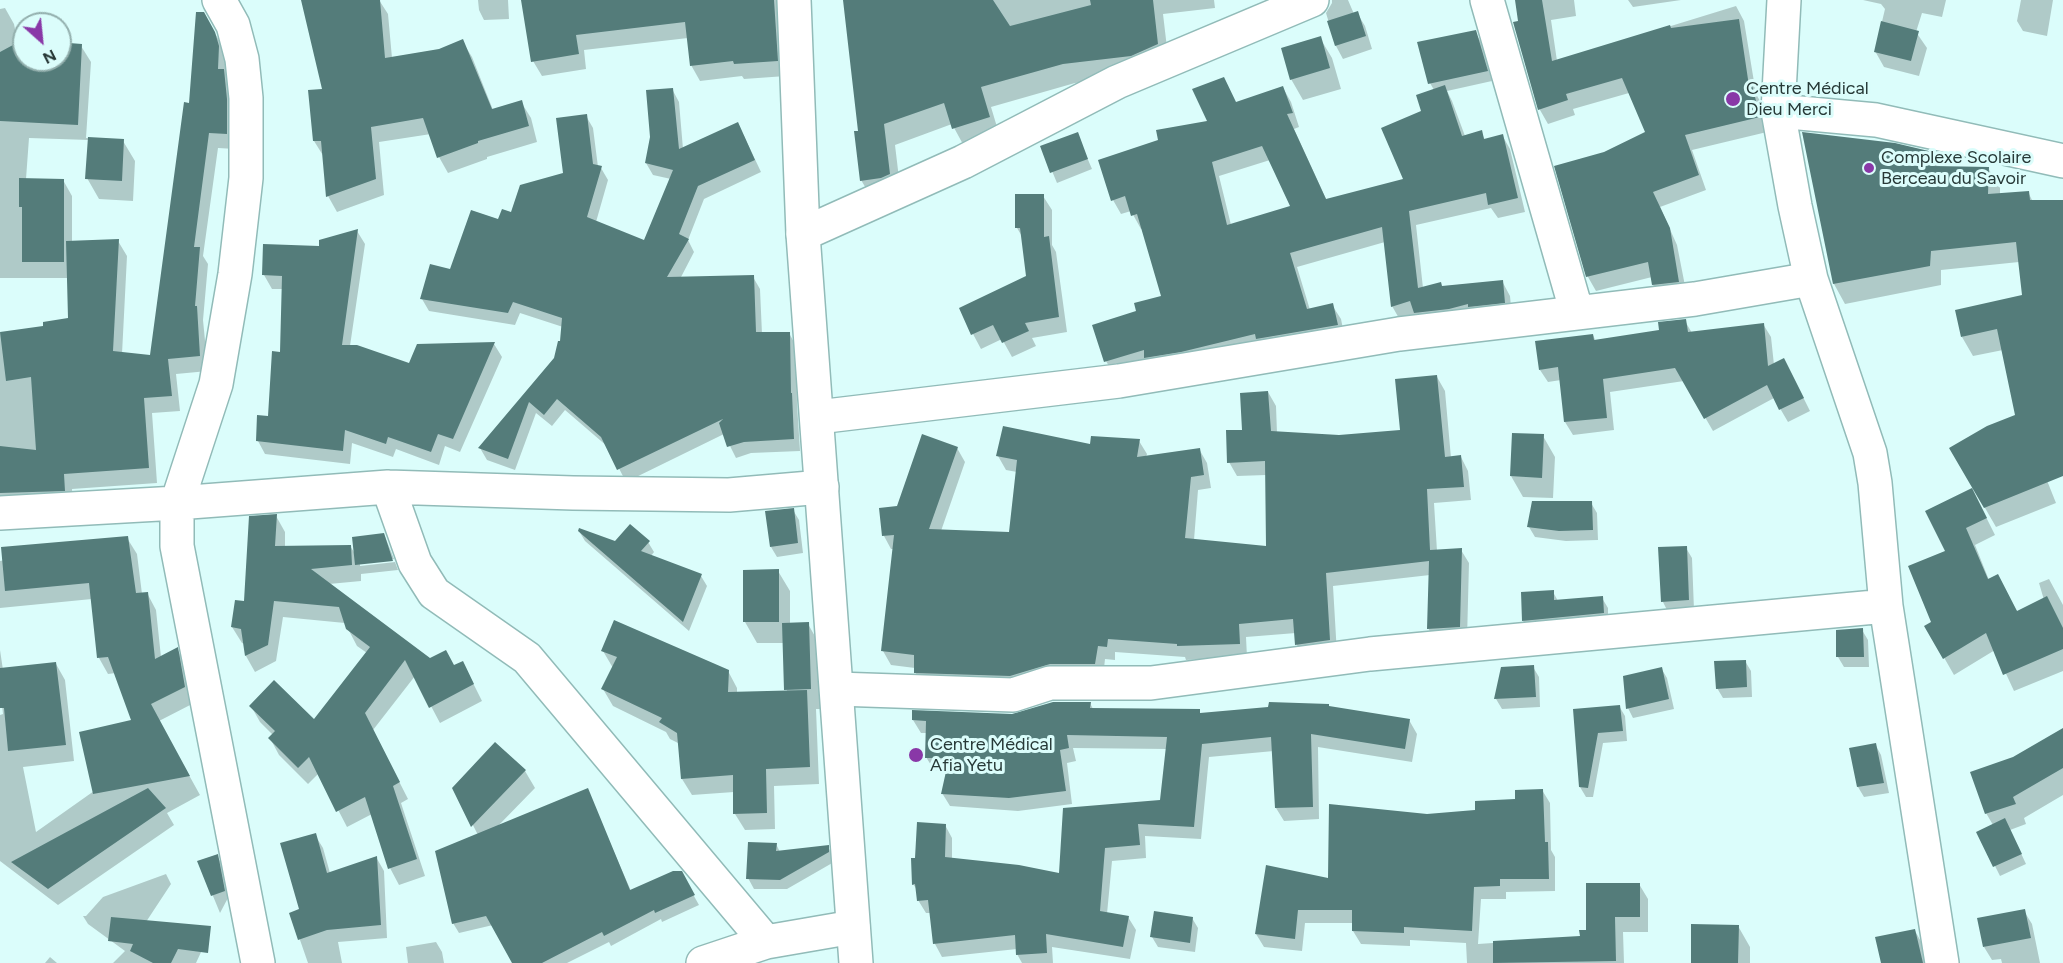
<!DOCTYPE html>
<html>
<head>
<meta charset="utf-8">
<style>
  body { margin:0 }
  #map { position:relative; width:2063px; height:963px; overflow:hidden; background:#dbfdfb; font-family:Figtree,sans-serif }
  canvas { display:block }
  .north { position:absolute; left:12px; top:12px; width:60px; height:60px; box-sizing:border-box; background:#dbfdfb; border:2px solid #93afad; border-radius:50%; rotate:153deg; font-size:16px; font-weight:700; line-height:24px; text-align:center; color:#273937 }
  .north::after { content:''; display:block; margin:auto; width:21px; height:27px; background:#8938a7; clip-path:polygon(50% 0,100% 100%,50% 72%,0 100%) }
</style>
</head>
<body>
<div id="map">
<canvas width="2063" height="963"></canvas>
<div class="north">N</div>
</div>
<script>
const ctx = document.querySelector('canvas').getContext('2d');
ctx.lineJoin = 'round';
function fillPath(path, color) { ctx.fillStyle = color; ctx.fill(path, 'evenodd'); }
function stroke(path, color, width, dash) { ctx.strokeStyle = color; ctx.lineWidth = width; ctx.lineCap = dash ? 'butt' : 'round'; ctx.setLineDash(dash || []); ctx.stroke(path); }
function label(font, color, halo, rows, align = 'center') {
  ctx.font = font + ' Figtree,sans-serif'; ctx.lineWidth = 6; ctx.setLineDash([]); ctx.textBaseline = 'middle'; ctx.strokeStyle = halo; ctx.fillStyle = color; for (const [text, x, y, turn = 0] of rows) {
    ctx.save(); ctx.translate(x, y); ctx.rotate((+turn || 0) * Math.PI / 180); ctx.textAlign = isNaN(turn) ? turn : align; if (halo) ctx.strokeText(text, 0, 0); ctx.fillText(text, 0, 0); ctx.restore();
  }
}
fillPath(new Path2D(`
  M303,0H379L388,14L392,58L439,51L462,41L472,57L493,110L521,102L531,118L537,142L487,157V159L448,173L439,157L431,134L379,142L384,195L337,212L328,196L324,157L314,141L324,90Z
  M478,0H508L509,19L484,20L479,10Z
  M522,0H782L786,76L744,79L742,76L700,81L691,65L688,38L584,50L586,69L542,76L533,61Z
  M844,0H1214L1215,8L1163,14L1169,65L1143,76L1075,83L991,107L1000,137L965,148L952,124L895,145L901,195L873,200L861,180L859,132Z
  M1332,0H1348L1354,14L1357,13L1365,26L1372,49L1343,59L1336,46L1326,13L1332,3Z
  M1517,0H1574L1576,16L1551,20L1557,61L1736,6L1744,21L1756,94L1760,101L1767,132L1692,150L1706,190L1660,207L1677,245L1687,296L1662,299L1653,285L1652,277L1596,291L1588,277L1556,167L1604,154L1647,132L1629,93L1573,109L1575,115L1548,124L1540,110L1515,23L1520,22Z
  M1628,0H1681L1633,7Z
  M1863,0H1946L1942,17L1922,13L1916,32L1927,48L1919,76L1884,67L1875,51L1885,9L1881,4Z
  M2021,0H2053L2047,36L2023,31L2017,21Z
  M5,8L14,24L18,44L24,41V60H60V27L70,44L81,46L91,62L86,138L123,141L135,161L133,201L99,199L87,178L89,140L29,138L26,179L63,180L72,196V242L118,241L127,256L122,354L151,356L204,14L224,49L227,63L226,76L232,86L235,149L218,148L203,256L208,264L203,320L208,371L176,374L180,411L152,413L157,483L72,489L73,506L0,507V333L45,327L70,319L69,278H0V9Z
  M1475,32L1481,42L1492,81L1447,91L1452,101L1465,136L1481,132L1485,140L1502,135L1510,149L1525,212L1498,218L1491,208L1416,225L1423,288L1502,281L1510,296L1512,317L1423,327L1417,315L1400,320L1392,306L1385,242L1297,267L1310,310L1332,305L1341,319L1345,339L1114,375L1106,361L1138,312L1163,297L1143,229H1141L1131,211L1121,214L1113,200L1209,122L1236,103L1283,88L1291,102L1299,127L1294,129L1327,201L1405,180L1423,112L1434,90L1430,83ZM1270,160L1292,207L1231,225L1219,176Z
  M1320,38L1332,58L1341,89L1303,100L1291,79Z
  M672,89L679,102L683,149L744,136L761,172L704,199L688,240L694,252L680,279L753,277L760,289L762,334L789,333L796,346L797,404L800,451L751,453L736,458L724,434L626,482L608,447L565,410L552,426L536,413L515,470L487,460L480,448L556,358L561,342L563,327L520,313L515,325L429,311L422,299L499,221L565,174L586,116L593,128L598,167L601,168L608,180L596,222L645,242L671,179L653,175L646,163Z
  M1077,134L1092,169L1057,183L1042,147Z
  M1804,134L1932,153L1941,168H1988L2000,188V194L2028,192L2033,202L2063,203V474L2046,478L2056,503L1996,527L1951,449L2017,416L2003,350L1973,356L1962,337L2023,296L2019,262L1941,270V285L1845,304L1834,284Z
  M1043,196L1052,210V245L1056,252L1067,332L1032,338L1036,346L1012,357L1002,339L981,349L973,334L1028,277L1023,238L1017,228Z
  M357,231L365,244L350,346L410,364L494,344L502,357L460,452L445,446L439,465L396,449L393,457L352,443L350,464L265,454L258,441L269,418L281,353L283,289H272L264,275Z
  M1685,321L1692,333L1763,324L1771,337L1774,365L1791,373L1810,411L1788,422L1774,398L1713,431L1684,381L1610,392L1614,430L1573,435L1565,422L1561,380L1548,382L1540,370L1593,335L1596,342L1661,331Z
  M1437,377L1445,391L1451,458L1461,457L1468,471L1471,500L1434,503L1437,551L1461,550L1469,563L1467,640L1436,642L1428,628L1430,575L1333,586L1337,654L1305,658L1297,645L1296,633L1246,637L1247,657L1186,660L1185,657L1115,652V660L1105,659L1103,678L923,686L915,672V668L891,665L883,651L894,549H891L884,536L898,507L957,448L965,462L941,531L1011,534L1017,472L1006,470L998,456L1139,441L1147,454L1146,457L1199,449L1207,463L1211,488L1198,490L1194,540L1268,548L1266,475L1237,476L1229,462L1243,431L1268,392L1276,406L1277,433L1339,436L1401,431Z
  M1543,436L1555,457L1553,498L1523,497L1511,476Z
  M1591,503L1597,513L1598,540L1566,541L1535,537L1529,527Z
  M1981,507L1995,535L1975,545L1989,580L2018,612L2044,600L2039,583L2049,579L2063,605V671L2014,691L1995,650L1954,675L1926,626L1932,622L1947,552Z
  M793,510L799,520L803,553L777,557L771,547Z
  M276,516L285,532V547L350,546L356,555L384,534L394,559L360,563V566L395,562L398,570L361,574V581L329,584L430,660L454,667L471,679L482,701L440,723L415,676L373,730L408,799L401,803L425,876L399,885L390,868L372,814L347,827L319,773L308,784L279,755L270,738L273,735L260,722L251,706L315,721L367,653L357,646L345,623L283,617L276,661L255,672L246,656L245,644L242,643L232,627L246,603Z
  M579,531L615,543L648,542L654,552L651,556L701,576L707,586L689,631L585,541Z
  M127,538L137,554L142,594L147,593L156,610L161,657L177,649L186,665L194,703L159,721L200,795L167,813L174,825L58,905L0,861V715L3,714L0,687V650L3,670L56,664L65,680L74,761L23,767L36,832L94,791L133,721L116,673L108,674L99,658L92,599L0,608V561Z
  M1686,548L1692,558L1694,610L1668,612L1663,602Z
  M778,571L790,591V624H808L820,645L822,709H816L819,784L774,786L775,829L745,830L735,814L734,792L692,795L682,779L680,744L670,739L666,732L613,706L603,689L613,668L603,651L728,671L737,688V693L787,692L784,643H757L745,622Z
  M1553,592L1558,601L1602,598L1608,608V623L1529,631L1523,621Z
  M1862,630L1868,640L1869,667H1844L1838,657L1837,631Z
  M1745,661L1751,671L1752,697L1723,698L1717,688Z
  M1533,667L1539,677L1540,707L1502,709L1496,699L1502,668Z
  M1661,668L1667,678L1674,709L1633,718L1628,708Z
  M1090,703L1093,709L1199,711L1201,714L1330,708L1409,720L1417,734L1412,762L1318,747L1319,819L1284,821L1276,808L1274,751L1209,757L1201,839L1145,836L1146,858L1112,861L1107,914L1128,917L1136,930L1130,959L1052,947L1053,963H1022L1017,954V949L942,957L935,944L931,913H926L918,900V891L913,884L917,859L945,825L952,838V860L1060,874L1161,802L1167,749L1073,748L1076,761L1067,763L1072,804L1018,811L950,806L942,793L947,771L934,770L926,757L927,733H921L913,720L1013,715Z
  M1619,706L1625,716L1627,741L1603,743L1593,797H1586L1580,787L1575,710Z
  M2063,735V795L2024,818L2026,824L2010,830L2026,864L2000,876L1978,832L1993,825L1986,813L2014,759Z
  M496,744L525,771L535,788L497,827L587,790L631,891L681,873L699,905L662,922L661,919L611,946L609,942L567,963H514L493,925L459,933L453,923L478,835L454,788Z
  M1875,744L1881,755L1889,793L1864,797L1858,787L1851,749Z
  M1542,790L1550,803L1551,850L1555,857V891L1506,892V899H1481L1478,944L1581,937L1639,884L1648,899V932H1623L1624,963H1467L1466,943L1410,940V946L1361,944L1353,931V923H1305L1302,951L1264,947L1256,934L1268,867L1329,880L1427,816L1477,812Z
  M315,835L323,848L330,873L376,857L384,871L387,938L338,942L342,963H308L291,914L301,910Z
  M776,844L780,852L828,847L834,857V862L787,889H754L748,878Z
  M217,856L223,866L229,896L220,913L199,862Z
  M166,874L171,884L146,922L208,937L196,963H113L125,951L88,924L83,916H86L103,897Z
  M2024,911L2032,924L2040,963H2002L2001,959L1992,960L1984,947Z
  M1192,918L1198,928L1195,952L1158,947L1152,937Z
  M1738,926L1750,947V963H1693Z
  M1915,931L1927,952L1929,963H1883Z
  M436,942L442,952L444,963H408L406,947Z
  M50,957L57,963H45Z`), '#0003');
fillPath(new Path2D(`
  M301,0H380L385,58L439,49L463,39L492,109L522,100L529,126L478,141V143L437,158L423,118L371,127L376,179L326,197L321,141H313L308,90L322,89Z
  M521,0H774L778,61L734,64L733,61L690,66L685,22L576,35L579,54L531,62Z
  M843,0H993L1010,26L1091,5L1090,0H1153L1158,44L1131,56L1063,64L981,87L990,117L952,129L944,103L884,124L890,174L881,178L860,181L854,131H858Z
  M1515,0H1542L1552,61L1670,25L1671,28L1739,19L1749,86L1752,85L1760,117L1685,135L1699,175L1653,192L1670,228L1679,282L1652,285L1648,262L1586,277L1554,166L1604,152L1645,132L1622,78L1566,94L1568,100L1538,110L1513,22L1518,21Z
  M1358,11L1366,36L1335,46L1327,21Z
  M196,12H204L215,32L219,46L218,69H224L227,99V134L209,133L194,247H200L195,306H197L200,356L168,359L172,396L144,398L149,468L64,474L65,491L0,493V446L36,450L31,377L6,381L0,332L43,326V322L68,318L66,241L119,239L113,351L150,355L184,102L189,103Z
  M1881,21L1919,31L1911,61L1874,52Z
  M60,25L69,43L82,44L78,125L0,121V52L24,39V60H60Z
  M1476,30L1488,71L1428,84L1417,42Z
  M1321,36L1330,68L1290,80L1281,48Z
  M1224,77L1236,102L1283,86L1293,113L1287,114L1326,199L1403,179L1381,128L1421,111L1416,95L1445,85L1462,136L1482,130L1484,139L1503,134L1518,198L1488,205L1486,193L1409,211L1418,288L1441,282L1442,286L1503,280L1505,303L1468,307V304L1449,309L1414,313L1410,301L1391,307L1382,227L1290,253L1307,309L1333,303L1338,325L1256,339L1255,334L1181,352L1144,358V350L1104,362L1092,325L1136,311L1134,303L1161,296L1137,214L1131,216L1125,196L1111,201L1098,160L1158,140L1156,130L1207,121L1192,89ZM1262,146L1290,206L1227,225L1212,162Z
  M673,88L679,149L738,122L755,160L698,186L679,234L689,239L667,277L754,275L756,332H790L791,393H792L794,439L744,442L727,447L719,423L723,419L617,470L601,437L557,399L544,415L529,402L508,459L478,448L554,358L558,341H560L562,318L513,302L508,313L420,299L430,264L450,269L471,210L498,219L502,209L511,212L520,185L563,173L556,118L587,114L593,164L602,166L587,217L644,240L673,170L645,163L650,137L646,90Z
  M1078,132L1088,159L1050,173L1040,146Z
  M1802,132L1895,143L1933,152V166L1989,167L1988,194L2029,191L2030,200H2063V476L1984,508L1949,448L1987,426L2015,415L1997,329L1961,337L1955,310L2022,295L2016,242L1931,251L1930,266L1833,284Z
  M88,137L124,139L122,181L85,179Z
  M19,178L64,179V262H22V207H19Z
  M1015,194H1044V237L1049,236L1059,317L1025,323L1029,331L1002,343L993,325L971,335L959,308L1026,276L1020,228H1015Z
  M358,229L342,345H357L409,363L417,344L495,342L453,439L438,434L431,452L388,437L386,444L345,430L343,451L256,441L257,415L268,416L272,351L280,352L282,276L262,275L263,244L319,246V240Z
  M1686,319L1688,332L1764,323L1768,366L1784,358L1804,398L1779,410L1767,385L1704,419L1675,368L1603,379L1607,418L1564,422L1558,367L1539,370L1535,341L1593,334L1594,340L1659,330L1658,322Z
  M1437,375L1445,457L1461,455L1464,487L1427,489L1430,550L1462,548L1460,627L1427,629L1429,561L1326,573L1330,640L1295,645L1293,619L1239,624L1240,644L1177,646V644L1108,639L1107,647L1098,646L1095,664H1050L1010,676L914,673V655L881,651L894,535L882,536L879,508L897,506L922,434L958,447L929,529L1009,532L1017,460L996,456L1003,426L1090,444L1091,436L1140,439L1137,457L1200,448L1204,475L1191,477L1185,538L1266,546L1265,461L1227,463L1226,430H1242L1240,393L1268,391L1271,431L1339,435L1400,430L1395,379Z
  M1512,433L1544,434L1542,478L1510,476Z
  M1972,488L1987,518L1966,528L1988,579L1998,574L2017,611L2047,596L2063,628V649L2003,675L1986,633L1943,659L1924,626L1931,622L1908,566L1945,551L1925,511Z
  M1532,501H1592L1593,530L1559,531L1527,527Z
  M794,508L798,543L770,547L765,511Z
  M277,514L275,546L351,545L352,565L311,569L430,658L446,650L454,665L463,661L474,684L429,708L405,660L365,713L400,782L393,786L417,859L388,869L365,797L336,812L309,757L298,768L268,738L275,731L249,706L274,680L314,719L370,647L346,629L339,607L274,601L268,645L245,656L241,629L231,627L235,600L244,601L249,516Z
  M630,524L650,541L641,551L702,574L683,622L578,531L579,528L615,541Z
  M384,533L393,561L355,565L352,537Z
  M128,536L136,593L148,592L155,659L178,647L185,687L151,704L190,776L93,794L79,732L131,720L108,657L97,658L89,583L5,591L1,547Z
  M1687,546L1689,600L1661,602L1658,547Z
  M779,569V622H743V570Z
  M1554,590V600L1603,596L1604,613L1522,621L1521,592Z
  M614,620L729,670L728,692L807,690L810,767L766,769L767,813L733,814V775L681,779L677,733L659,722L662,718L601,689L617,657L601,651Z
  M809,622L811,689L784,690L782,623Z
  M1863,628L1864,657H1836V630Z
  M1746,660L1747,687L1716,689L1714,661Z
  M56,662L66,745L8,751L4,708H0V668Z
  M1534,665L1536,697L1494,699L1501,667Z
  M1662,667L1669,699L1626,709L1623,676Z
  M1053,702H1091L1090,708L1200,709V713L1268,707L1269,702L1329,704V706L1410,719L1405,749L1311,734L1313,807L1275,808L1271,737L1202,744L1194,827L1138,824L1140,845L1105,848L1100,911L1129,916L1123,947L1046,934L1047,953L1016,955L1015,935L933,944L928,900L917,901L915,884L912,885L911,858H915L917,822L946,824L945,857L1019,865L1059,873L1063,808L1160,800L1167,737L1067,735L1069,748L1060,750L1066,791L1009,798L941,794L949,758H925L926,721L912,720V710L1012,714Z
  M1620,705L1623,731L1598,733L1588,788L1579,787L1573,709Z
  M2063,728V768L2013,797L2016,804L1985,814L1970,772L2013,757Z
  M495,742L526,770L471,827L452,788Z
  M1876,743L1884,783L1857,787L1849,748Z
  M148,788L166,808L48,889L11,862Z
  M588,788L630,890L673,871H682L695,895L655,913L654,910L604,936L602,932L542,963H512L486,916L452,924L435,851Z
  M1543,789L1545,842H1548L1549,879H1500V886L1474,887L1472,931L1404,927V933L1352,931V910H1298L1295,939L1255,934L1266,865L1328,878L1329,804L1427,814L1475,810V801L1515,799V790Z
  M2005,818L2022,854L1993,867L1976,832Z
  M316,833L327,873L377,856L381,925L327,930L298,940L289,913L299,909L280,843Z
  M748,842L777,843L776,851L829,845V852L780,880L746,879Z
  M218,854L225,891L211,896L197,861Z
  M1586,883H1640V917H1615L1616,961L1493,963V941L1580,936L1579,930H1586Z
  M2025,909L2031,938L1983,947L1977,918Z
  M1154,911L1193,917L1190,943L1150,937Z
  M111,917L211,926L208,953L178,949L171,963H153L130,951L133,944L108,941Z
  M1691,924L1739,925L1738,963H1691Z
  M1915,929L1923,963H1881L1875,937Z`), '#547c7a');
const street = new Path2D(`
  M219,0L233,25L242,59L246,98V178L235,274L216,384L177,503V546L258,963
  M1487,0L1577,313
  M1784,0L1778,111L1795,206L1811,279L1870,453L1875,483L1886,606L1942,963
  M1778,111L1876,120L2063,161
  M803,234L963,162L1117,82L1312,0
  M818,417L1119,381L1399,334L1695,299L1811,279
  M388,487L415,563L434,593L527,658L766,942
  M0,513L177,503L388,487L573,493L729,495L822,487
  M837,689L1013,695L1050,683H1151L1370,654L1886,606
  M703,963L766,942L853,927`);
const secondary = new Path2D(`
  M794,0L803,234L856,963`);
stroke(street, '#91bbb8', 36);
stroke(secondary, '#91bbb8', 36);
stroke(street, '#fff', 33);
stroke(secondary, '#fff', 33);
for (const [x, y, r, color] of [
  [1733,99,8,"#8938a7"],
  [1869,168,6,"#8938a7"],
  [916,755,8,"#8938a7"]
]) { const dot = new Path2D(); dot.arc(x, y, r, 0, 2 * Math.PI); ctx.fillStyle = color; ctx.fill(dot); stroke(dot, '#dbfdfb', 2); }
label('18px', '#273937', '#dbfdfb', [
  ["Centre Médical",1746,89],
  ["Dieu Merci",1746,110],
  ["Complexe Scolaire",1881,158],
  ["Berceau du Savoir",1881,179],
  ["Centre Médical",930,745],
  ["Afia Yetu",930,766]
], 'left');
</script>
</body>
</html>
